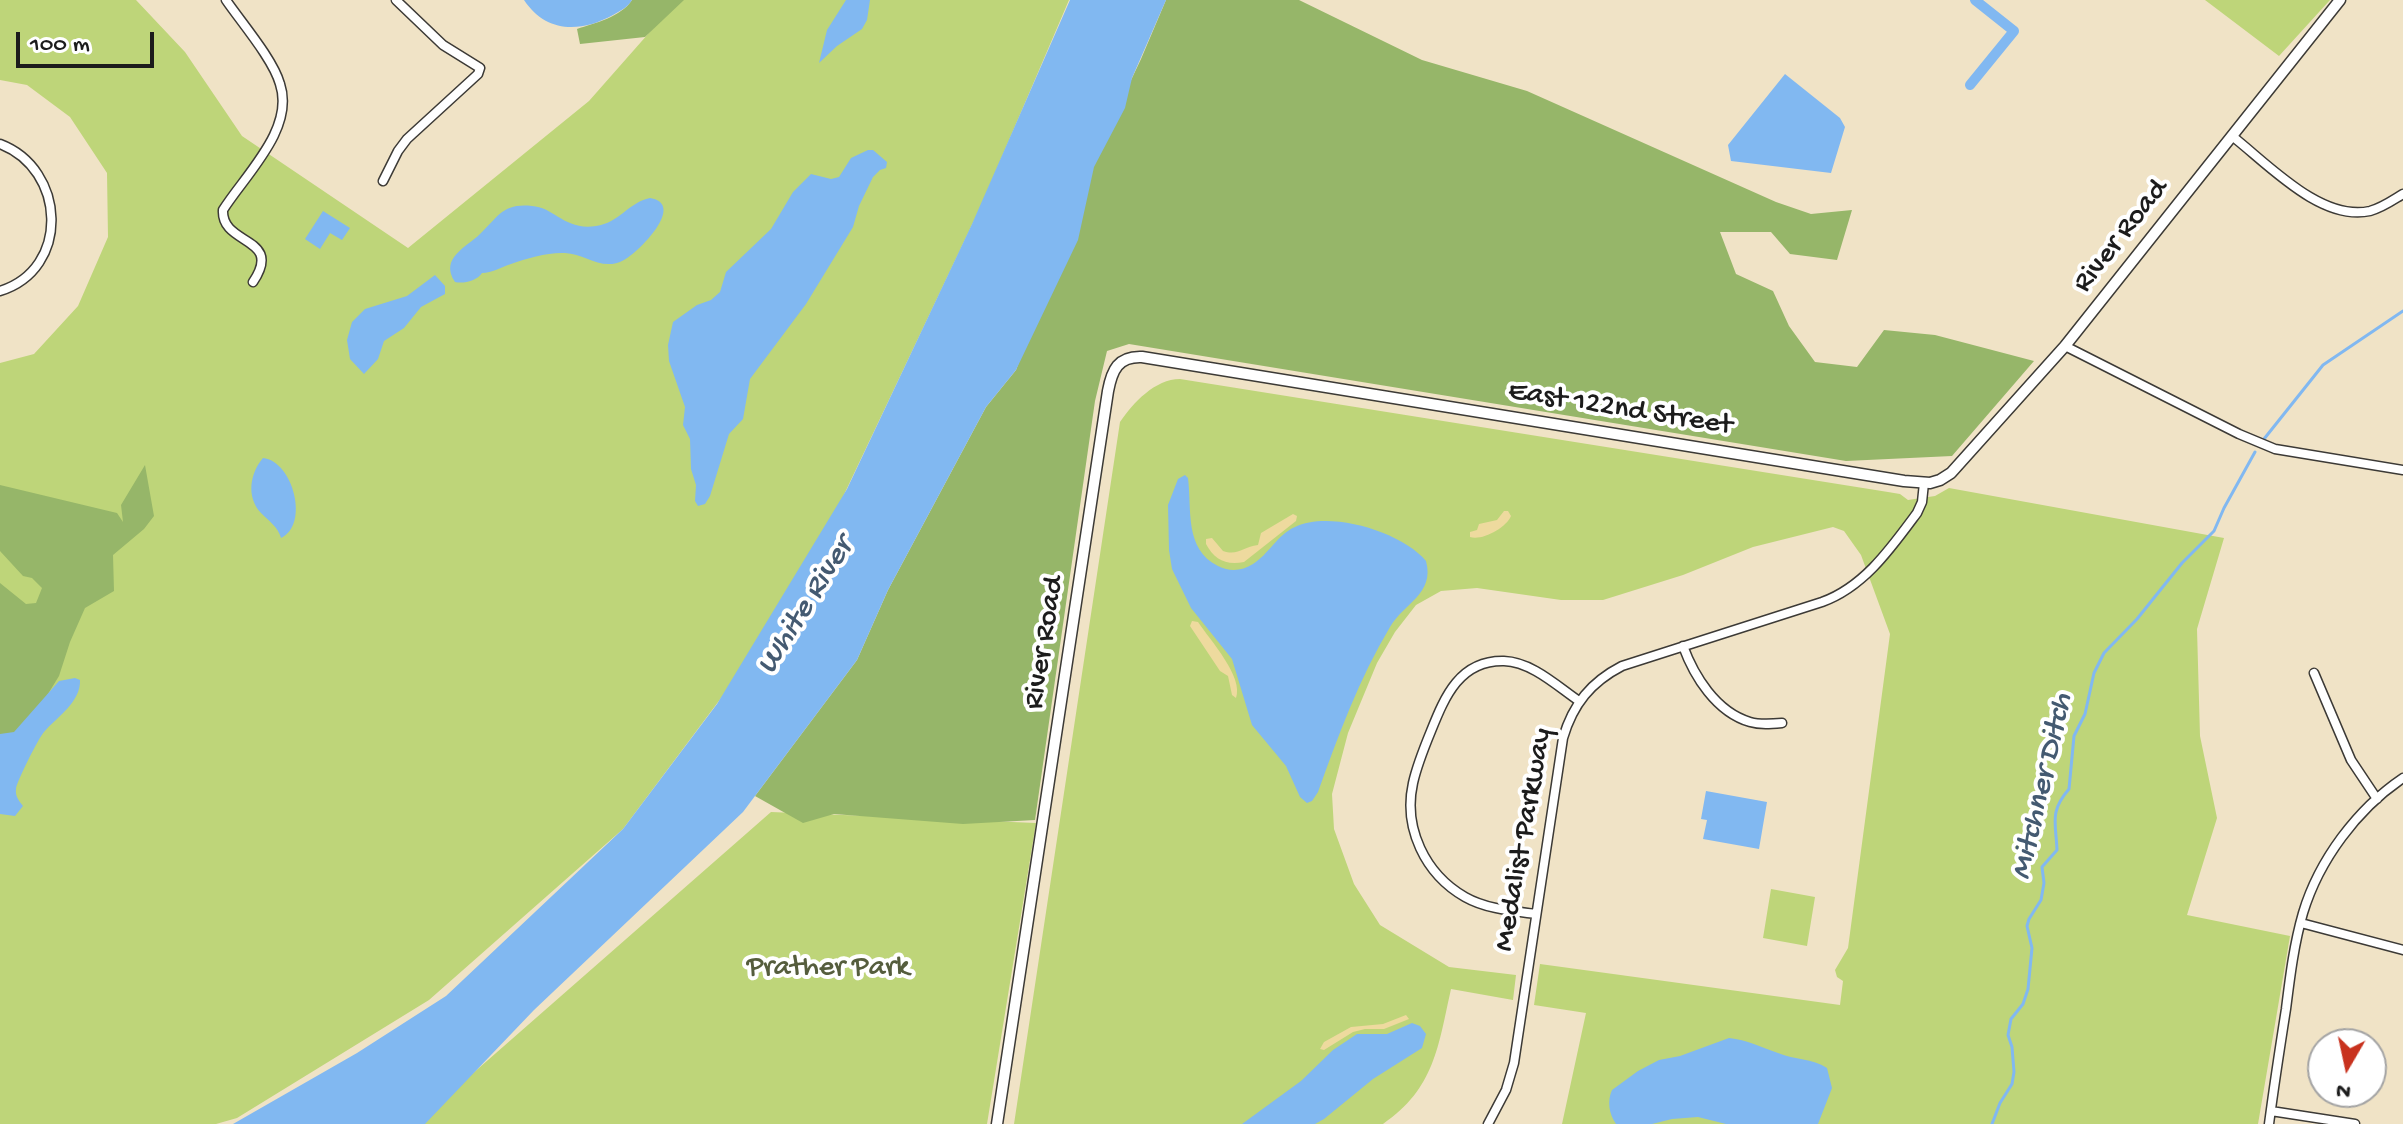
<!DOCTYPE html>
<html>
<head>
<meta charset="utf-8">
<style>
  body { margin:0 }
  #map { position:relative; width:2403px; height:1124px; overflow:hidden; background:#f0e3c6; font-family:"Gochi Hand",sans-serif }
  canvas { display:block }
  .north { position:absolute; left:2307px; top:1028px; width:80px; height:80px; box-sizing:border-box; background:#fff; border:2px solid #a4a4a4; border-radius:50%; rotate:189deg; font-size:22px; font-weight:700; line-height:32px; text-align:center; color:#1c1c1c }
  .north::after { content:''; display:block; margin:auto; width:28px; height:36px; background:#c8321e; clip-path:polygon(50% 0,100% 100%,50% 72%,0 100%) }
  .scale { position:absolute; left:16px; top:32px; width:138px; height:36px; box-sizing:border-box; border:4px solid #1c1c1c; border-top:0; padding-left:10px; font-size:24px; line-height:28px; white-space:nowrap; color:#1c1c1c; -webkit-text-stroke:6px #fff; paint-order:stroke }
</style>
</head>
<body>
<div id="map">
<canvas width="2403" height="1124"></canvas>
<div class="north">N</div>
<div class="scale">100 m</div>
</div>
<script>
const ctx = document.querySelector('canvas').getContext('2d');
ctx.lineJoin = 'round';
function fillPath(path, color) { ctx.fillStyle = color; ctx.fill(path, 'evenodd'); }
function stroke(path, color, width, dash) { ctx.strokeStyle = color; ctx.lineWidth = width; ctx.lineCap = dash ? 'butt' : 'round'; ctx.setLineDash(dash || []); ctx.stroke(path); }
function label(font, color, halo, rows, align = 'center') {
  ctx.font = font + ' "Gochi Hand",sans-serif'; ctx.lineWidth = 8; ctx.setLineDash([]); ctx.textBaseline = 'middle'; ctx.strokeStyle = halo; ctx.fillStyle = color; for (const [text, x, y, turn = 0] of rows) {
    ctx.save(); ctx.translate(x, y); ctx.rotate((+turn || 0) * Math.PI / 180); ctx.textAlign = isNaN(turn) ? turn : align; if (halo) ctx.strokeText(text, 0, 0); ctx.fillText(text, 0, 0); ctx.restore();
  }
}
fillPath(new Path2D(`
  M0,0H136L185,52L242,136L408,248L589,101L678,0H1069L980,208L840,503L739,674L623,829L429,1000L237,1118L216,1124H0V363L34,354L78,306L108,237L107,173L70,117L27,85L0,80Z
  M2205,0H2330L2279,56Z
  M1180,379L1888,492L1900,494L1908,500L1935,496L1949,488L2224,538L2197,629L2200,736L2217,818L2187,915L2290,936L2258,1124H1562L1586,1013L1534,1005L1540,964L1840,1005L1843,981L1837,977L1835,970L1848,948L1890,634L1861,555L1844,531L1833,527L1753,547L1683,575L1603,600H1561L1477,588L1441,591L1416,605L1395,632L1377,663L1348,733L1332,794L1334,829L1354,884L1380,925L1449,967L1516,975L1513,1000L1451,989C1438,1047 1435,1088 1383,1124H1014L1120,422C1133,403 1155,379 1180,379Z
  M771,812L1036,823L987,1124H415Z
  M1771,889L1815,897L1807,946L1763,938Z`), '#bed579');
fillPath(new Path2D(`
  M632,0H684L645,37L580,44L577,29C595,23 621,17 632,0Z
  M1166,0H1299L1422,60L1527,91L1776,202L1811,214L1852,210L1837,260L1790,254L1771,232H1720L1736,274L1773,291L1789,326L1815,362L1857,367L1884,330L1935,335L2034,361L1952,456L1846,461L1129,344L1107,351L1095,401L1035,820L963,824L834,814L803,823L755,796L857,660L888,590L986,407L1016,370L1099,148L1141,59Z
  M145,465L154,516L144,529L113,555L114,591L85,608L70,642L59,676L0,772V583L26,604L36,603L42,588L32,578L23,576L0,551V485L117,513L123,522L121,505Z`), '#96b669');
fillPath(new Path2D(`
  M1504,511H1508L1511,516C1506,528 1482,541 1470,537V532L1477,530L1479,524L1497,520Z
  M1293,514L1297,516L1296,521L1244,562C1226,566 1214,559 1206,544V539L1212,538L1223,551C1238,556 1243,547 1258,545L1261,533Z
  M1192,621L1198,622C1210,640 1244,677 1236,698L1232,695L1228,676L1220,671L1190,626Z
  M1406,1015L1409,1019L1384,1029H1365L1353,1032L1324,1050L1320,1049L1324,1042L1351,1027L1383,1024Z`), '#eeda9e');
fillPath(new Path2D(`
  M524,0H632C627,8 620,11 613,15C580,33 546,33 524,0Z
  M846,0H870L867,20L862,29L837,46L819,63L827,30Z
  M1070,0H1166L1132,78L1125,108L1094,167L1078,240L1016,370L986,407L888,590L857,660L743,812L534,1010L425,1124H233L357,1053L446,996L623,829L717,704L847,489L972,224Z
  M1785,74L1840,118L1845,127L1831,173L1731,161L1728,145Z
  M868,150H873L887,162L886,168L880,170L873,177L859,206L853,227L806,304L750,379L743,419L729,434L710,496L705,504L698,506L695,501L696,485L691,469L690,439L683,425L685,407L669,361L668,345L673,322L697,305L711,300L720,292L726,272L771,229L793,192L811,174L831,179L839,177L851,158Z
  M650,198C687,204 638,253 624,260C602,272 586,254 565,253C549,252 527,258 511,264C501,267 492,273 482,273C477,281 463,284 455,282C439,258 467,247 480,234C499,216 503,203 532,206C554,207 565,231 596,226C619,223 629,202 650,198Z
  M323,211L350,228L342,240L330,233L320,249L305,239Z
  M435,275L445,286V294L421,307L404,328L384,341L378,359L364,374L350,359L347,340L352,322L365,309L407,296Z
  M263,458C293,461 310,525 281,538C278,527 269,521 261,513C246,497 250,473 263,458Z
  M1185,475L1188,478C1192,510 1184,549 1218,566C1230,572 1242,571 1253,564C1269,554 1277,535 1295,527C1330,510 1402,532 1426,561C1435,594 1404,603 1390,627C1359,679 1338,736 1318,792L1312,801L1307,803L1300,797L1286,766L1252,725L1232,659L1191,608L1172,569L1169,550L1168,505L1178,479Z
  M75,678L80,680C81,702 57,717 44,732C39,737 16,783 16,789C15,796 19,801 23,806L15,816L0,814V734L14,732L59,681Z
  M1706,791L1767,802L1759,849L1703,839L1707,820L1701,819Z
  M1412,1023L1420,1026L1426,1034L1422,1048L1373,1079L1324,1119L1315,1124H1242L1301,1081L1333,1050L1357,1034H1387Z
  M1729,1038C1747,1040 1761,1047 1778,1053C1795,1060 1812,1058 1827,1068L1832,1088L1818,1124H1726L1698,1117L1672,1119L1652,1124H1616C1609,1114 1607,1101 1612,1090L1638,1071L1659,1060L1680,1056Z`), '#81b8f1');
stroke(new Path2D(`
  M2264,439L2323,365L2403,311
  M1992,1124L2000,1103L2012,1084L2014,1072L2012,1047L2008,1035L2011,1019L2023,1004L2028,989L2032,948L2027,926L2029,919L2041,900L2044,883L2042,867L2057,850C2056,823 2049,812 2069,789L2074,736L2085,714L2094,673L2104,653L2137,619L2182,563L2214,531L2224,508L2255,452`), '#81b8f1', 3);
stroke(new Path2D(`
  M1970,85L2014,31L1975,0`), '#81b8f1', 10);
const minor = new Path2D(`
  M226,0C241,22 273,59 280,84C295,129 245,175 223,210C221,246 284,236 253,282
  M2232,136C2268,164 2321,222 2370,211C2382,208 2393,200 2403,194
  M0,144C66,169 71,269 0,291
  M383,181L398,151L407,139L478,74L480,68L443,45L396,0
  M2065,346L2239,434L2275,449L2403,470
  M1683,646C1694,676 1716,712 1750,722C1760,725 1771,724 1782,723
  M2314,673L2351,760L2377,799
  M1536,914C1513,911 1486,909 1465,897C1425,874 1403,828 1413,783C1417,765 1424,748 1431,731C1445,696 1460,660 1504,661C1532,662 1557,686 1579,701
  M2301,923L2403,950
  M2271,1111L2355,1124
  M1488,1124L1506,1090L1514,1063L1563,738C1573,704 1591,682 1622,666L1822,602C1864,587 1891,548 1917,513L1922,502L1924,483
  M2269,1124C2274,1086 2280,1047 2286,1009C2290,977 2294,944 2303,913C2319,860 2357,809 2403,778`);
const tertiary = new Path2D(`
  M997,1124L1108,391C1112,370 1118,356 1142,357L1904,481L1930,483L1940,480L1951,473L2065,346L2340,0`);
stroke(minor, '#3c3a36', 11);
stroke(tertiary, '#3c3a36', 13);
stroke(minor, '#fff', 8);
stroke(tertiary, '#fff', 10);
label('30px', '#1c1c1c', '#fff', [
  ["River Road",2122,237,-52],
  ["East 122nd Street",1620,410,9],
  ["River Road",1046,643,-81],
  ["Medalist Parkway",1525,840,-80]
]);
label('30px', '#555d3d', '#fff', [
  ["Prather Park",828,969]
]);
label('italic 32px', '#445a71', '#fff', [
  ["White River",807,607,-58],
  ["Mitchner Ditch",2044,787,-77]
]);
</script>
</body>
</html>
